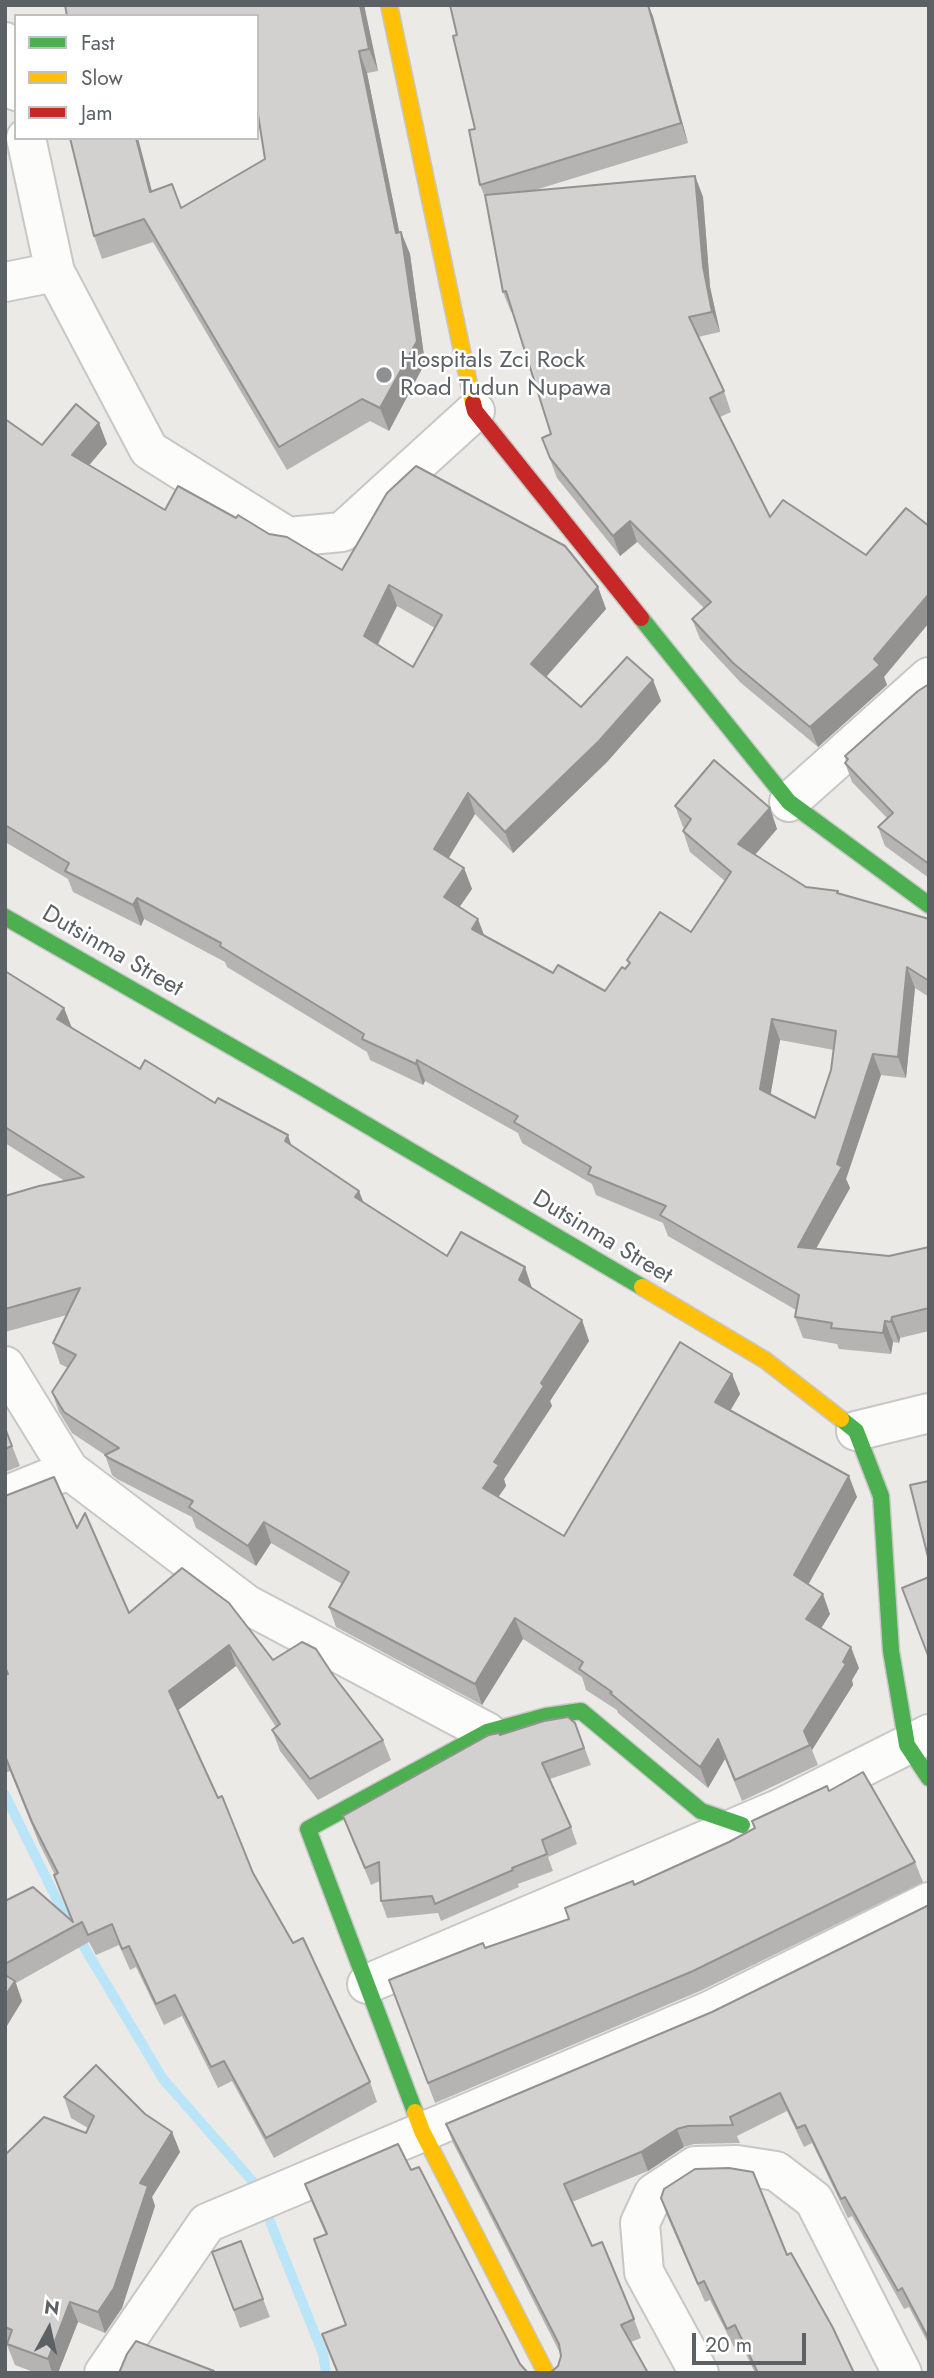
<!DOCTYPE html>
<html>
<head>
<meta charset="utf-8">
<style>
  body { margin:0 }
  #map { position:relative; width:934px; height:2378px; overflow:hidden; background:#eceae7; font-family:Jost,sans-serif }
  canvas { display:block }
  .frame { position:absolute; inset:0; border:7px solid #5c6165; pointer-events:none }
  .legend { position:absolute; left:14px; top:14px; width:245px; height:126px; box-sizing:border-box; background:#fff; border:2px solid #bec0c1; margin:0; padding:9px 12px; list-style:none; font-size:21px; color:#5c6165 }
  .legend li { display:flex; align-items:center; gap:14px; height:35px }
  .legend b { width:35px; border:2px solid #bec0c1 }
  .north { position:absolute; left:14px; top:2294px; width:70px; height:70px; -webkit-text-stroke:5px #fff; paint-order:stroke; rotate:8deg; font-size:19px; font-weight:700; line-height:28px; text-align:center; color:#5c6165 }
  .north::after { content:''; display:block; margin:auto; width:24px; height:32px; background:#5c6165; clip-path:polygon(50% 0,100% 100%,50% 72%,0 100%) }
  .scale { position:absolute; left:692px; top:2333px; width:114px; height:32px; box-sizing:border-box; border:4px solid #5c6165; border-top:0; padding-left:9px; font-size:21px; line-height:24px; white-space:nowrap; color:#5c6165; -webkit-text-stroke:5px #fff; paint-order:stroke }
</style>
</head>
<body>
<div id="map">
<canvas width="934" height="2378"></canvas>
<div class="frame"></div>
<ul class="legend">
<li><b style="height:9px;background:#4caf50"></b>Fast</li>
<li><b style="height:9px;background:#ffc107"></b>Slow</li>
<li><b style="height:9px;background:#c62828"></b>Jam</li>
</ul>
<div class="north">N</div>
<div class="scale">20 m</div>
</div>
<script>
const ctx = document.querySelector('canvas').getContext('2d');
ctx.lineJoin = 'round';
function stroke(path, color, width, dash) { ctx.strokeStyle = color; ctx.lineWidth = width; ctx.lineCap = dash ? 'butt' : 'round'; ctx.setLineDash(dash || []); ctx.stroke(path); }
function fillPath(path, color) { ctx.fillStyle = color; ctx.fill(path, 'evenodd'); }
function label(font, color, halo, rows, align = 'center') {
  ctx.font = font + ' Jost,sans-serif'; ctx.lineWidth = 5; ctx.setLineDash([]); ctx.textBaseline = 'middle'; ctx.strokeStyle = halo; ctx.fillStyle = color; for (const [text, x, y, turn = 0] of rows) {
    ctx.save(); ctx.translate(x, y); ctx.rotate((+turn || 0) * Math.PI / 180); ctx.textAlign = isNaN(turn) ? turn : align; if (halo) ctx.strokeText(text, 0, 0); ctx.fillText(text, 0, 0); ctx.restore();
  }
}
stroke(new Path2D(`
  M5,1795L62,1910L163,2079L255,2184L323,2354L326,2373`), '#bae4f8', 10);
const street = new Path2D(`
  M5,42L16,91
  M26,138L55,272L149,450L288,537L342,532L475,411
  M5,282L55,272
  M789,802L929,677
  M5,1366L69,1470L246,1604L487,1732
  M856,1431L929,1413
  M5,1496L69,1470
  M367,1984L781,1808L929,1734
  M104,2373L207,2223L709,2011L929,1902
  M699,2373L644,2272L640,2223L654,2193L695,2166L737,2165L776,2171L814,2200L902,2373`);
const fast = new Path2D(`
  M641,618L789,802L929,905
  M5,917L302,1087L642,1287
  M841,1419L856,1431L881,1496L891,1651L907,1745L929,1778
  M415,2112L308,1829L487,1732L546,1716L581,1711L701,1811L742,1825`);
const slow = new Path2D(`
  M389,5L473,403
  M642,1287L765,1360L841,1419
  M415,2112L422,2131L546,2373`);
const jam = new Path2D(`
  M473,403L475,411L641,618`);
stroke(street, '#c8c7c8', 42);
stroke(fast, '#c7c7c8', 19);
stroke(slow, '#c7c7c8', 19);
stroke(jam, '#c7c7c8', 19);
stroke(street, '#fcfcfb', 38);
stroke(fast, '#4caf50', 16);
stroke(slow, '#ffc107', 16);
stroke(jam, '#c62828', 16);
fillPath(new Path2D(`
  M364,5L378,71L367,73L399,232H401L410,254L425,363L389,431L370,421L287,470L153,242L102,259L94,236L152,191L181,208L265,159L257,16Z
  M450,5H649L688,143L532,191L695,176L703,197L710,287L720,332L698,337L724,391L731,412L720,417L770,517L884,677L887,685L818,747L741,683L700,639L692,619L704,608L637,542L620,556L557,478L542,438L551,434L512,312H511L503,292L486,200L480,185L475,129Z
  M5,419L42,445L99,423L107,444L89,465L165,510L236,518L342,570L598,587L606,609L546,677L581,707L653,680L661,701L607,762L513,853L475,814L449,858L464,868L472,889L459,907L484,935L553,973L605,991L629,964L627,960L691,932L725,881L690,852L683,831L684,828L683,827L675,806L770,808L777,829L755,855L806,887L838,891L839,893L929,919V997L915,988L906,1078L881,1075L846,1179L850,1188L816,1249L889,1256L929,1247V1331L900,1338L899,1343L893,1342L891,1354L839,1349L837,1344L803,1338L795,1317L796,1310L668,1236L663,1223L596,1195L592,1184L522,1143L518,1133L425,1081L423,1085L370,1060L367,1052L227,967L225,962L144,919L141,926L73,892L68,879L5,842ZM397,606L435,628L413,667L378,645ZM780,1040L834,1050L831,1070L815,1118L770,1095Z
  M929,684V878L885,846L878,827L887,818L852,782L845,763L846,761L845,756Z
  M5,971L64,1008L71,1027L140,1069L215,1103L292,1145L364,1203L447,1256L532,1288L582,1320L589,1341L550,1401L552,1406L504,1479L506,1486L498,1497L564,1536L732,1374L740,1394L730,1411L857,1497L808,1584L830,1614L821,1628L859,1668L852,1680L853,1685L812,1750L818,1765L742,1801L725,1759L708,1788L618,1713L617,1710L586,1690L582,1677L523,1639L482,1705L336,1627L329,1607L342,1584L271,1543L256,1566L196,1528L192,1517L117,1479L112,1475L105,1455L72,1433L59,1412L52,1392L68,1368L60,1364L53,1343L67,1315L5,1332V1196L65,1181L5,1143Z
  M5,1428L20,1466L5,1472Z
  M5,1496L77,1528L129,1613L273,1660L333,1675L383,1740L391,1760L318,1800L280,1751L272,1730L276,1727L236,1666L178,1710L253,1873L370,2082L377,2102L274,2158L232,2081L218,2088L182,2016L164,2025L136,1967L130,1970L119,1945L96,1955L89,1942L16,1983L22,2001L5,2029V1901L71,1921L54,1875H55L39,1843L10,1771L5,1773V1675L8,1674L5,1668Z
  M575,1723L591,1765L550,1779L571,1827L577,1844L548,1857L553,1871L518,1884L519,1887L441,1921L438,1913L387,1918L381,1901L380,1881L371,1885L343,1816L500,1735Z
  M829,1791L915,1862L923,1882L700,1991L435,2103L389,1980L569,1919L634,1885L729,1842Z
  M929,1905V2345L909,2307L904,2309L852,2216L848,2218L812,2143L804,2147L787,2111L737,2136L740,2143L694,2144L684,2147L648,2171L572,2202L592,2246L634,2319L641,2338L631,2342L558,2366L561,2356L560,2353L453,2143L446,2124L712,2012Z
  M64,2097L145,2114L172,2132L180,2152L152,2197L155,2206L122,2308L105,2333L78,2322L58,2373H36L15,2365L7,2345L5,2344V2155L86,2133L88,2128L71,2118Z
  M411,2170L520,2364L528,2373H337L322,2334L346,2325L326,2235L312,2203L305,2184Z
  M661,2198L787,2255L854,2373H755L741,2344L734,2347L710,2300L705,2302L667,2216Z
  M241,2241L270,2317L240,2328L212,2252Z`), '#b5b4b2');
fillPath(new Path2D(`
  M360,5H364L378,71L369,49Z
  M648,5L653,16L688,143L681,123Z
  M359,51L367,73L404,255L396,233Z
  M136,138H138L158,214L150,192Z
  M695,176L703,197L710,287L720,332L712,312L703,266Z
  M401,232L410,254L425,363L389,431L380,408Z
  M99,423L107,444L80,476L72,455Z
  M630,521L637,542L620,556L613,536Z
  M389,585L397,606L371,657L364,636Z
  M598,587L606,609L539,685L531,664Z
  M929,594V623L884,677L887,685L818,747L810,727L874,659Z
  M653,680L661,701L607,762L513,853L505,832Z
  M468,793L475,814L441,870L434,849Z
  M770,808L777,829L746,865L738,844Z
  M464,868L472,889L452,918L444,897Z
  M137,898L144,919L141,926L133,905Z
  M478,919L486,940L472,929Z
  M907,967L915,988L906,1078L898,1057Z
  M64,1008L72,1028L57,1019Z
  M772,1019L780,1040L768,1110L760,1089Z
  M873,1054L881,1075L846,1179L850,1188L805,1268L798,1247L837,1164Z
  M417,1060L425,1081L423,1085L416,1064Z
  M288,1135L295,1156L285,1141Z
  M359,1191L367,1211L355,1197Z
  M525,1267L532,1288L519,1280Z
  M892,1317L900,1338L899,1343L891,1322Z
  M582,1320L589,1341L550,1401L552,1406L504,1479L506,1486L490,1509L483,1488L494,1462L541,1383Z
  M885,1321L893,1342L891,1354L883,1333Z
  M732,1374L740,1394L723,1423L715,1402Z
  M849,1476L857,1497L802,1596L794,1575Z
  M264,1522L271,1543L256,1566L248,1546Z
  M823,1594L830,1614L814,1640L806,1619Z
  M515,1618L523,1639L482,1705L475,1684Z
  M229,1645L236,1666L177,1711L169,1691Z
  M851,1647L859,1668L852,1680L853,1685L812,1750L804,1731Z
  M718,1739L725,1759L708,1788L700,1767Z
  M15,1981L22,2001L5,2029V1996Z
  M677,2129L684,2147L648,2171L641,2152Z
  M172,2132L180,2152L152,2197L155,2206L122,2308L105,2333L98,2312L140,2183Z
  M70,2302L78,2322L58,2373H52L48,2359Z`), '#949291');
const building = new Path2D(`
  M65,5H360L369,49L359,51L396,233L401,232L417,341L380,408L362,399L279,447L144,219L94,236L70,138H136L150,192L172,184L181,208L265,159L257,108V16H67Z
  M450,5H648L681,123L480,185L469,130L475,129L453,36L457,35Z
  M695,176L703,266L712,312L689,317L724,391L710,398L770,517L783,500L866,555L906,508L929,526V594L874,659L880,665L810,727L733,663L692,619L711,602L630,521L613,536L550,458L542,438L551,434L506,291L503,292L485,195Z
  M76,404L99,423L72,455L165,510L178,486L236,518L238,515L269,534L287,537L342,570L387,493L416,466L565,546L598,587L531,664L581,707L627,657L653,680L599,741L505,832L468,793L434,849L464,868L444,897L478,919L472,929L553,973L558,965L605,991L622,967L625,969L630,963L627,960L660,912L691,932L731,872L683,831L691,819L675,806L714,760L770,808L738,844L806,887L838,891L837,893L929,919V981L907,967L898,1057L873,1054L837,1164L842,1167L798,1247L889,1256L929,1247V1308L892,1317L891,1322L885,1321L883,1333L831,1328L832,1323L795,1317L799,1295L660,1215L666,1206L588,1174L591,1167L514,1122L518,1116L417,1060L416,1064L362,1039L364,1034L220,946L221,943L137,898L133,905L65,871L69,863L5,825V419L42,445ZM389,585L442,615L413,667L364,636ZM772,1019L836,1031L831,1070L815,1118L760,1089Z
  M929,684V864L878,827L893,813L845,763L848,759L845,756L918,691Z
  M5,971L64,1008L57,1019L140,1069L145,1060L215,1103L218,1098L288,1135L285,1141L359,1191L355,1197L447,1256L461,1232L525,1267L519,1280L582,1320L541,1383L544,1386L494,1462L499,1465L483,1488L564,1536L680,1342L732,1374L715,1402L849,1476L794,1575L823,1594L806,1619L851,1647L843,1662L846,1664L804,1731L810,1745L735,1780L718,1739L700,1767L610,1693L612,1692L579,1669L583,1662L515,1618L475,1684L329,1607L349,1572L264,1522L248,1546L189,1507L193,1501L109,1458L105,1455L119,1448L64,1412L52,1392L76,1355L53,1343L80,1288L5,1309V1196L39,1186L84,1177L5,1127Z
  M5,1428L12,1446L5,1449Z
  M54,1477L77,1528L85,1513L129,1613L182,1568L229,1603L273,1660L302,1642L316,1649L333,1675L383,1740L310,1779L272,1730L280,1724L229,1645L169,1691L218,1798L222,1796L253,1873L293,1943L303,1938L370,2082L266,2138L224,2061L211,2067L175,1995L156,2004L129,1946L122,1949L112,1924L88,1935L82,1922L5,1964V1901L33,1887L73,1922L54,1875L58,1873L32,1822L5,1756V1675L8,1674L5,1666V1496Z
  M929,1481V1561L910,1485Z
  M929,1577V1658L902,1588Z
  M568,1717L575,1723L584,1748L542,1763L571,1827L542,1840L547,1854L512,1868L513,1870L435,1904L432,1896L381,1901L379,1862L365,1868L343,1816L489,1735L499,1733L500,1735L544,1721Z
  M863,1772L915,1862L693,1971L428,2083L389,1980L483,1943L485,1948L569,1919L565,1908L633,1881L634,1885L729,1842L755,1828L752,1821L827,1786L829,1791Z
  M929,1905V2339L902,2288L898,2291L845,2197L841,2199L805,2125L797,2128L780,2093L730,2117L733,2125L688,2126L677,2129L641,2152L564,2184L592,2246L602,2242L634,2319L621,2325L648,2373H550L558,2366L561,2356L559,2344L446,2124L712,2012Z
  M5,1975L15,1981L5,1996Z
  M96,2065L145,2114L172,2132L140,2183L148,2186L114,2288L98,2312L70,2302L48,2359L7,2344L12,2330L5,2327V2155L44,2117L86,2133L94,2116L64,2097Z
  M398,2144L411,2170L419,2167L520,2364L528,2373H338L322,2334L346,2325L314,2239L327,2234L305,2184Z
  M729,2168L753,2172L787,2255L791,2253L833,2328L854,2373H758L735,2325L727,2329L704,2281L698,2284L661,2198L664,2189L695,2169Z
  M241,2241L263,2299L234,2310L212,2252Z
  M136,2341L214,2371L213,2373H119L127,2354Z`);
fillPath(building, '#d3d1cf');
stroke(building, '#949291', 2);
for (const [x, y, r, color] of [
  [384,375,9,"#8e9192"]
]) { const dot = new Path2D(); dot.arc(x, y, r, 0, 2 * Math.PI); ctx.fillStyle = color; ctx.fill(dot); stroke(dot, '#fff', 2.5); }
label('24px', '#5c6165', '#fff', [
  ["Hospitals Zci Rock",400,361],
  ["Road Tudun Nupawa",400,389]
], 'left');
label('24px', '#5c6165', '#fff', [
  ["Dutsinma Street",112,952,30],
  ["Dutsinma Street",602,1238,31]
]);
</script>
</body>
</html>
